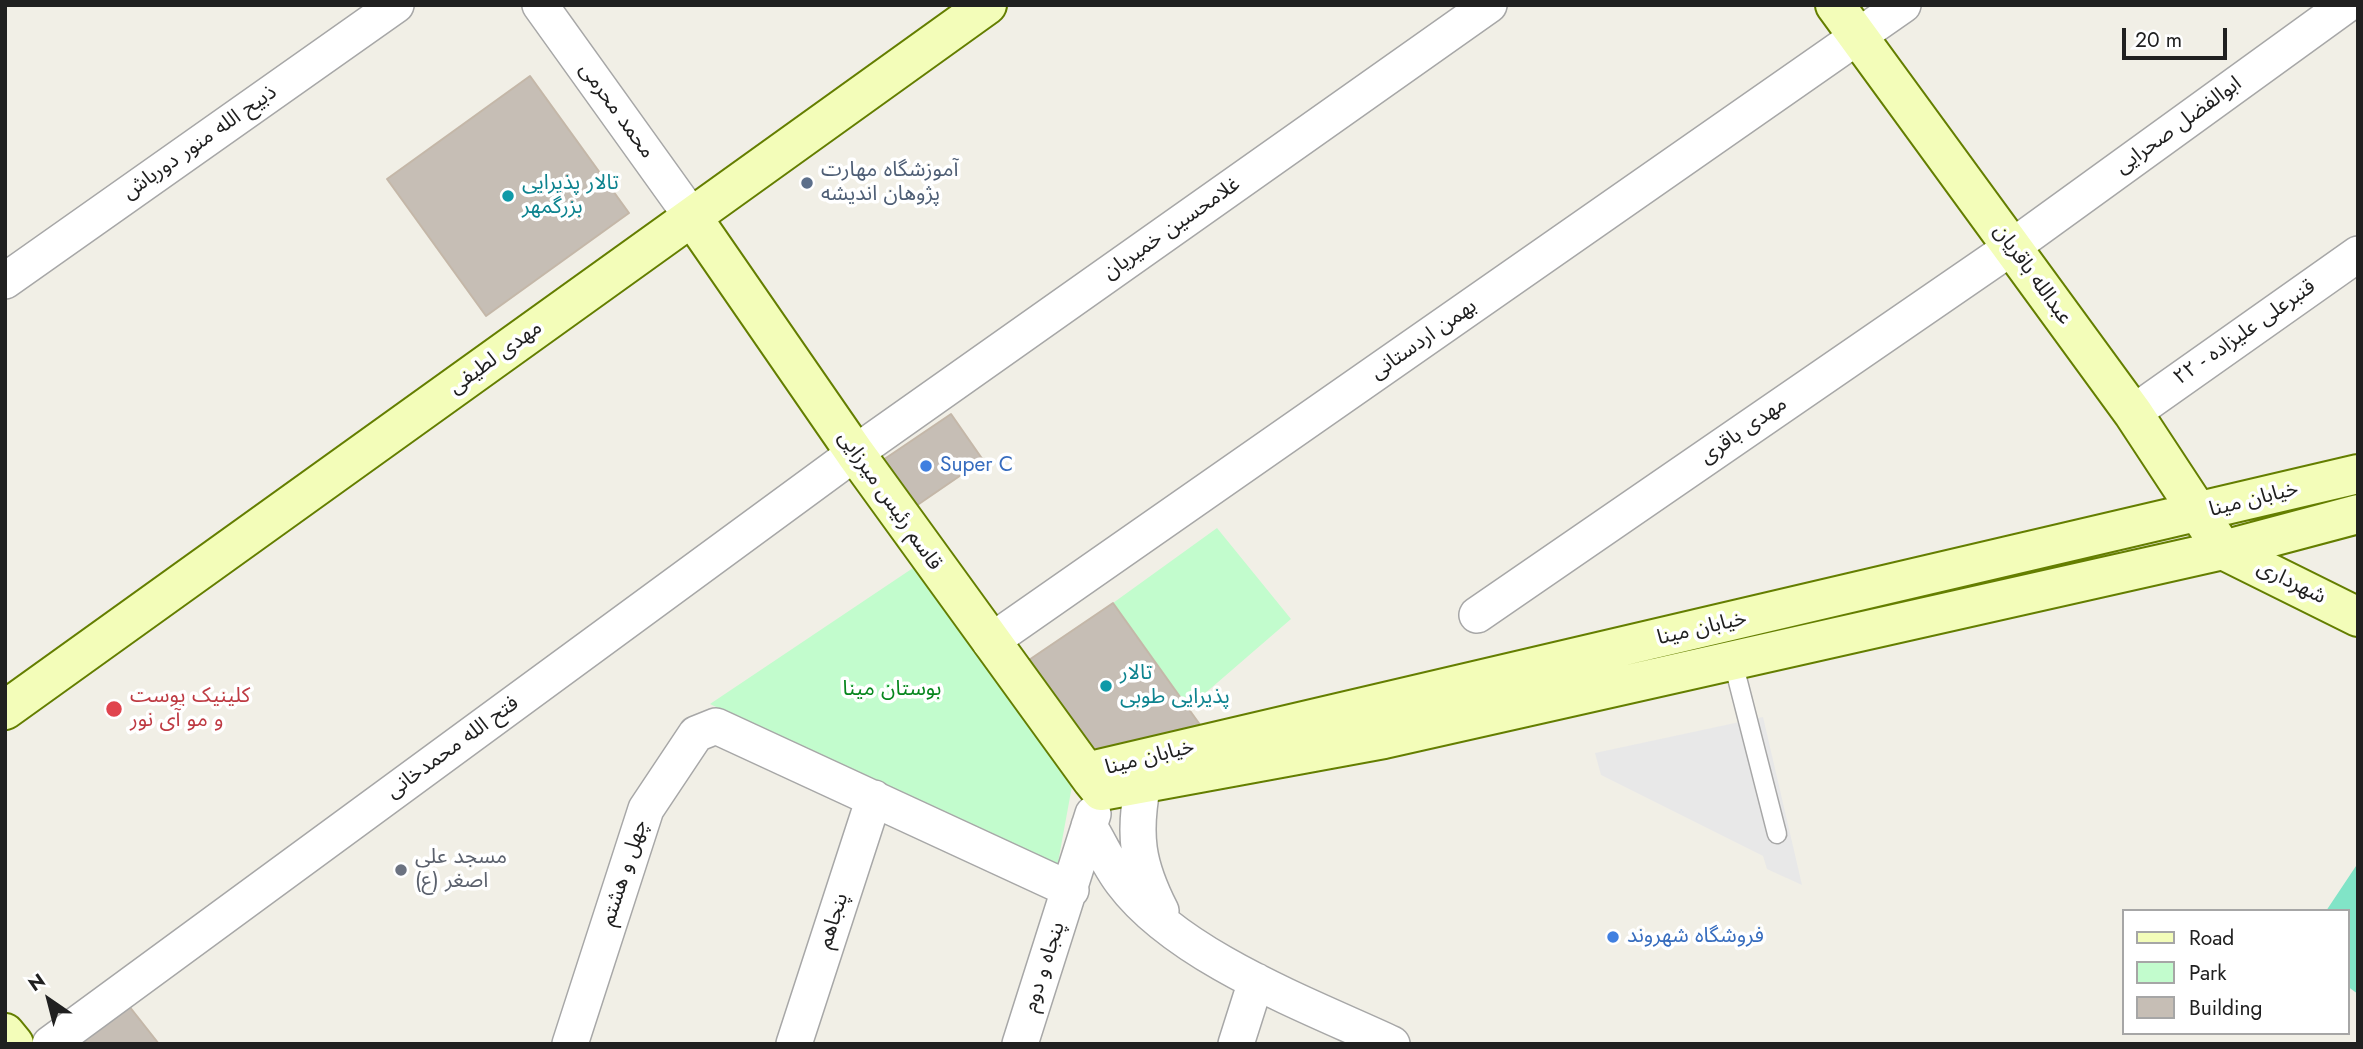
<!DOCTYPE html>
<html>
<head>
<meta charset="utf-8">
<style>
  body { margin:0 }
  #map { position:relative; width:2363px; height:1049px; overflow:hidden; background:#f1efe6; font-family:Jost,sans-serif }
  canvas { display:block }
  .frame { position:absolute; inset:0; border:7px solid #202020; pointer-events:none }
  .legend { position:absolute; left:2122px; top:909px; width:228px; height:126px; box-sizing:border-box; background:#fff; border:2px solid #a6a6a6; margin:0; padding:9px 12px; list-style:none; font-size:21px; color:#202020 }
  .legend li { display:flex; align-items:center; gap:14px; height:35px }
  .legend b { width:35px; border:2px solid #a6a6a6 }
  .north { position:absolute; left:14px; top:965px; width:70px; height:70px; -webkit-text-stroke:5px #fff; paint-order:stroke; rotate:325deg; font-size:19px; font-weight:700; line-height:28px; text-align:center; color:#202020 }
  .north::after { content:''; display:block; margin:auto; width:24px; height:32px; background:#202020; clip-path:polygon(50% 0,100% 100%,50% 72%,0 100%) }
  .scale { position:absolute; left:2122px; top:28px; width:105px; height:32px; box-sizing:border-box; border:4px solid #202020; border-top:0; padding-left:9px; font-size:21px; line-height:24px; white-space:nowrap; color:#202020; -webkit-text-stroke:5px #fff; paint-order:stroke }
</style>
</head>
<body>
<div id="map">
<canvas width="2363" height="1049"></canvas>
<div class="frame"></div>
<ul class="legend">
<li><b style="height:9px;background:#f3fdb9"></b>Road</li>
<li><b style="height:19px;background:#c2fccd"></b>Park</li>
<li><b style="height:19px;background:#c6beb5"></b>Building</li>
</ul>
<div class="north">N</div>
<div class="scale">20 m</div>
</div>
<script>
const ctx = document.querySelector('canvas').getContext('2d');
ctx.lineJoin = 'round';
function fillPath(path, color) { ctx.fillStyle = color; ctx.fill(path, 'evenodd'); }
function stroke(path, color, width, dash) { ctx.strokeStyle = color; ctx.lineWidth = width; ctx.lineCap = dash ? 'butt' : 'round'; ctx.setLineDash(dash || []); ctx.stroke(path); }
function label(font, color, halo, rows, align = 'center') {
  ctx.font = font + ' Jost,"Noto Sans Arabic",sans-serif'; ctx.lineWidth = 7; ctx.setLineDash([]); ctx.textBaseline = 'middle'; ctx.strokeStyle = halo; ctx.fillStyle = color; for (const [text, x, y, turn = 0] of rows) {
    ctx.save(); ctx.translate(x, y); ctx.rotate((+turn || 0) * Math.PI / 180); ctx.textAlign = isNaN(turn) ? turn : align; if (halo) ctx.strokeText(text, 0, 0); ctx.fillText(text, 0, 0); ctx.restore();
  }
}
fillPath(new Path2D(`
  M1217,528L1291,619L1188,708L1113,603Z
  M913,568L1072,786L1057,868L710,704Z`), '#c2fccd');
fillPath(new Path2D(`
  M2358,863V994L2347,986V911H2326Z`), '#81e4c7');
fillPath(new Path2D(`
  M1763,717L1802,885L1767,869L1763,856L1601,775L1595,753Z`), '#e8e8e8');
const building = new Path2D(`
  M530,76L629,213L486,316L387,179Z
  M951,414L983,460L916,506L883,460Z
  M1113,603L1188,708L1206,733L1093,759L1023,664Z
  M129,1006L159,1044H72Z`);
fillPath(building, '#c6beb5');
stroke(building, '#c4b7a8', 2);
const lane = new Path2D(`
  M1733,662L1777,834`);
const street = new Path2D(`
  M540,5L692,217
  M5,281L396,5
  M2133,413L2358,254
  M1477,615L2012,247L2346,5
  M990,642L1903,5
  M1143,783C1133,835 1137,864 1161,911
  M1089,826C1100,844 1109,865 1122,882C1178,957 1308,1005 1392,1044
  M50,1044L855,453L1489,5
  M570,1044L646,809L696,734L716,726L1071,890
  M794,1044L874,798
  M1020,1044L1093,814
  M1236,1044L1256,981`);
const secondary = new Path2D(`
  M1835,5L2133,413L2223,550L2358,617
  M692,217L855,453L1092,780
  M2358,474L1099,769L1093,773L1092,780L1101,791L1384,739L2223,550L2358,514
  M5,710L987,5
  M5,1033L14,1044`);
stroke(lane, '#a7a7a7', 21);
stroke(street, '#a7a7a7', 38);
stroke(secondary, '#647e00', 42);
stroke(lane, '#fff', 18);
stroke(street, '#fff', 35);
stroke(secondary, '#f3fdb9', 38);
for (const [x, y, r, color] of [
  [807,183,7,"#5c6f8a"],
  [508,196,7,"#0f9aa8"],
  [926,466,7,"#3f7fe0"],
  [1106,686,7,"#0f9aa8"],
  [114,709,9,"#e0444e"],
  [401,870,7,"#6b7280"],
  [1613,937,7,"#3f7fe0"]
]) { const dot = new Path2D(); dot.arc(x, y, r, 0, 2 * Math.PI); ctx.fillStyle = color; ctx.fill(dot); stroke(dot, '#fff', 2.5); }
label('21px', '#202020', '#fff', [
  ["محمد محرمی",616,111,54],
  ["ابوالفضل صحرایی",2179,126,-36],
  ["ذبیح الله منور دورباش",200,143,-35],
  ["غلامحسین خمیریان",1172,229,-35],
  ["عبدالله باقریان",2032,275,54],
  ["قنبرعلی علیزاده - ۲۲",2245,333,-35],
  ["بهمن اردستانی",1424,340,-35],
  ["مهدی لطیفی",496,358,-36],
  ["مهدی باقری",1744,431,-35],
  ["خیابان مینا",2254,500,-14],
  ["قاسم رئیس میرزایی",889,501,55],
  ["شهرداری",2291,583,26],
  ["خیابان مینا",1702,629,-13],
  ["فتح الله محمدخانی",453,748,-36],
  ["خیابان مینا",1150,758,-14],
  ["چهل و هشتم",625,873,-72],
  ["پنجاهم",834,921,-72],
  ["پنجاه و دوم",1045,967,-72]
]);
label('21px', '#4e5e75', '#fff', [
  ["آموزشگاه مهارت",821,171],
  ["پژوهان اندیشه",821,195]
], 'left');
label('21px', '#0d838f', '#fff', [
  ["تالار پذیرایی",522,184],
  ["بزرگمهر",522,208],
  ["تالار",1120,674],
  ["پذیرایی طوبی",1120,698]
], 'left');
label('21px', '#366cbe', '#fff', [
  ["Super C",940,466],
  ["فروشگاه شهروند",1627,937]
], 'left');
label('21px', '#06861d', '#fff', [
  ["بوستان مینا",892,690]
]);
label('21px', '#be3a42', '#fff', [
  ["کلینیک پوست",130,697],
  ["و مو آی نور",130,721]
], 'left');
label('21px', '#5b616d', '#fff', [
  ["مسجد علی",415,858],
  ["اصغر (ع)",415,882]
], 'left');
</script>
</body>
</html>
